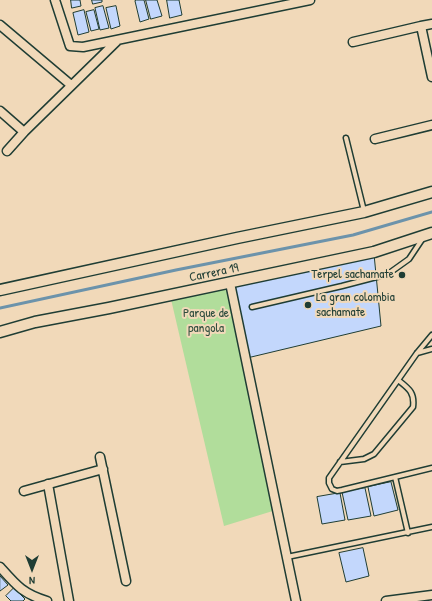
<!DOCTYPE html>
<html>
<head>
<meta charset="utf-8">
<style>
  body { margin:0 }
  #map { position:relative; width:432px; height:601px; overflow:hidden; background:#f1d9b9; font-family:"Patrick Hand",sans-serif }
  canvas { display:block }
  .north { position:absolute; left:12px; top:549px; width:40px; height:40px; -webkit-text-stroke:3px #f1d9b9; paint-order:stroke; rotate:180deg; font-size:11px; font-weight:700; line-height:16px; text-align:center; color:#1f3d34 }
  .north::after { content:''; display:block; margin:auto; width:14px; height:18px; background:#1f3d34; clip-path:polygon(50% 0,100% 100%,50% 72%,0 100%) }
</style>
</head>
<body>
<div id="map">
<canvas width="432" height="601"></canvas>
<div class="north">N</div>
</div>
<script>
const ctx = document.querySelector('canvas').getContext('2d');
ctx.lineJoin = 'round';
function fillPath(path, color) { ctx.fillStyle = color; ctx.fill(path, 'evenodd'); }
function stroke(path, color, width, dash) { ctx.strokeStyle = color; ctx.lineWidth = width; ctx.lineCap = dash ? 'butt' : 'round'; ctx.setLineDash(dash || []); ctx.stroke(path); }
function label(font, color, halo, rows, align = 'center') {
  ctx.font = font + ' "Patrick Hand",sans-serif'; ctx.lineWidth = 4; ctx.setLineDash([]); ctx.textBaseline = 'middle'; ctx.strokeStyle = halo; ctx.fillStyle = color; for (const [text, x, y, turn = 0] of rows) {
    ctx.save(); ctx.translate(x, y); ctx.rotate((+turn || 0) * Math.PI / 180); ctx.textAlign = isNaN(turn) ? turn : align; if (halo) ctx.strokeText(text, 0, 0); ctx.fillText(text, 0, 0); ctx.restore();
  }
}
fillPath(new Path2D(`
  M228,286L276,510L224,526L170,295Z`), '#b1dd9b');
stroke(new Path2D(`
  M0,308L176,270L353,235L432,212`), '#6c93ab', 3);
const building = new Path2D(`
  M71,0H80L81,6L72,8Z
  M92,0H102V2L93,4Z
  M137,0H144L149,19L140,22L135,1Z
  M146,0H157L162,16L151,19Z
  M167,0H179L182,15L170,18Z
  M103,6L109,28L100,30L95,8Z
  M116,6L120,26L111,29L106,8Z
  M84,10L89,32L78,35L73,13Z
  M94,10L99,29L91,31L86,12Z
  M374,254L381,326L247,358L232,285Z
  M391,482L398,510L374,516L368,487Z
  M365,488L371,516L348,520L342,492Z
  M340,493L345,520L322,524L317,497Z
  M363,548L369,576L346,582L339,553Z
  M0,576L8,585L0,591Z
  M14,588L25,599L23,601H11L6,596Z`);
fillPath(building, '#c3d7fc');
stroke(building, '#1f3d34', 1);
const service = new Path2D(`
  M346,138L364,211
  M252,307L342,286L388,274L409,259L423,238
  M432,335L417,353L329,478V483L332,489L337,491L342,490L432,468
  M417,353L432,349
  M340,462L364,459L374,454L413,407C415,392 408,388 398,380
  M395,477L408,533
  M287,557L432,527`);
const minor = new Path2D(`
  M55,0L70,46L83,47L310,0
  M0,25L71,85
  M421,26L432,24
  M353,42L421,26L432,77
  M0,111L24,132
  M375,139L432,125
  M7,151L24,132L117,41
  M230,283L296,601
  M100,457L126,581
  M48,484L69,601
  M24,491L103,469
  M0,567C16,585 23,594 47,601
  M386,601L432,595`);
const tertiary = new Path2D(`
  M0,290L237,238L364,212L432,192
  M0,332L35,322L109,308L374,252L432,233`);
stroke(service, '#1f3d34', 7);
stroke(minor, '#1f3d34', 11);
stroke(tertiary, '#1f3d34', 13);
stroke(service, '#f1d9b9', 4);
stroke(minor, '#f1d9b9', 8);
stroke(tertiary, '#f1d9b9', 10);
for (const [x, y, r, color] of [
  [402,275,4,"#1f3d34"],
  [308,305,4,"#1f3d34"]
]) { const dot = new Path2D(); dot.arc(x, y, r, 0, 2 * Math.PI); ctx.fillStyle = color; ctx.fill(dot); stroke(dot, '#f1d9b9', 1.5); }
label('13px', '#1f3d34', '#f1d9b9', [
  ["Carrera 19",214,273,-12]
]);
label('13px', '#1f3d34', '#f1d9b9', [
  ["Terpel sachamate",394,275],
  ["La gran colombia",316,298,"left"],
  ["sachamate",316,313,"left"]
], 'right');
label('13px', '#2e4d3e', '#f1d9b9', [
  ["Parque de",206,314],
  ["pangola",206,329]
]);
</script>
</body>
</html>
